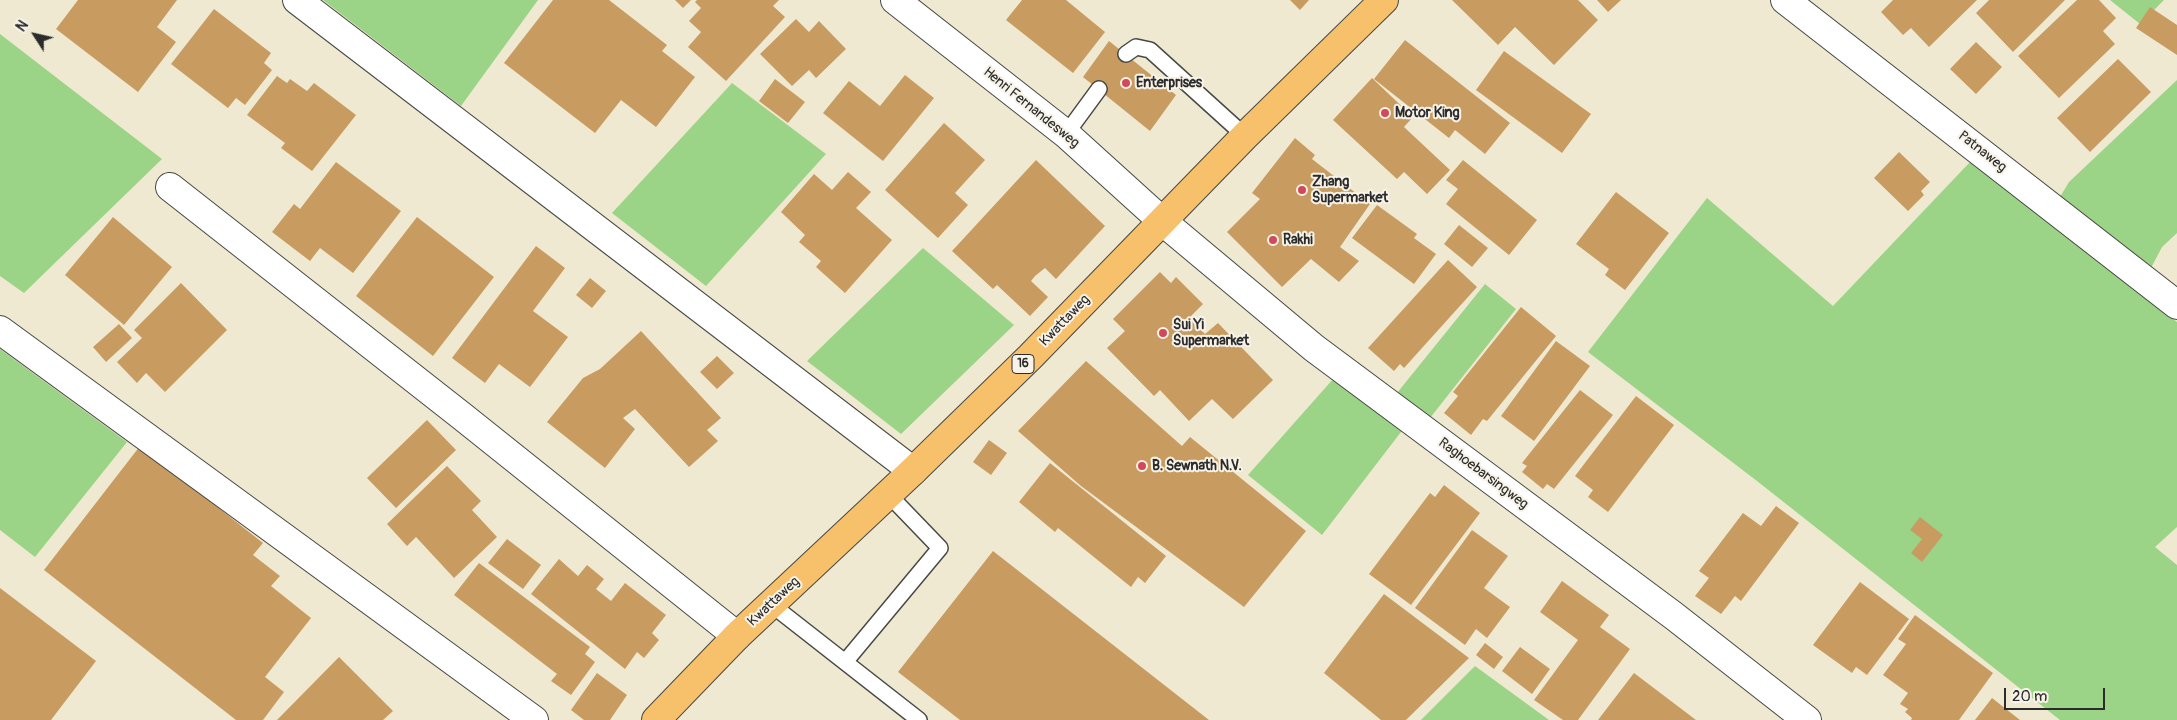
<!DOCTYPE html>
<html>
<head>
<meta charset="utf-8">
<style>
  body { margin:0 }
  #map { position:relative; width:2177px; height:720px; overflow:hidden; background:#efe9d1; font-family:Pangolin,sans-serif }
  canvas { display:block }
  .north { position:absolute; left:10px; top:10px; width:50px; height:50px; -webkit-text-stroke:4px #f7f3e8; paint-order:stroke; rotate:305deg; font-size:14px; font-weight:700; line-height:20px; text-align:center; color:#2b2b2b }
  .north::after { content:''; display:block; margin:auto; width:18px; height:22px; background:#2b2b2b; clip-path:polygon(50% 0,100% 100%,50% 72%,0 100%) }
  .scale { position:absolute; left:2004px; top:688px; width:101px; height:22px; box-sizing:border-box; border:2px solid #2b2b2b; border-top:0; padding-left:6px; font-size:15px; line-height:18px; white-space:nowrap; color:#2b2b2b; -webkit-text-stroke:4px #f7f3e8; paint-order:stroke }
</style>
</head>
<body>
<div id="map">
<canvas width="2177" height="720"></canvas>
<div class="north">N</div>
<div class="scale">20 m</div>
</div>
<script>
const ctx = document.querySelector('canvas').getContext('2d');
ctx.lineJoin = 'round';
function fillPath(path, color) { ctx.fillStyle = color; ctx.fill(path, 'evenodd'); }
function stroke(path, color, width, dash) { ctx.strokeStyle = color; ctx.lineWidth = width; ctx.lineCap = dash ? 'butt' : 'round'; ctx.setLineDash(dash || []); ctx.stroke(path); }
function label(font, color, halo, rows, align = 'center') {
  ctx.font = font + ' Pangolin,sans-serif'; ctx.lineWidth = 4; ctx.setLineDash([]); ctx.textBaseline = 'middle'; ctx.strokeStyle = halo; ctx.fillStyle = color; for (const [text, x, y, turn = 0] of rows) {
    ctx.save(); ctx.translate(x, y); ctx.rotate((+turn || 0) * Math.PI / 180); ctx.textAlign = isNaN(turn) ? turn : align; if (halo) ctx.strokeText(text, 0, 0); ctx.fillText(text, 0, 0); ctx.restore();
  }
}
fillPath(new Path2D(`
  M323,0H538L461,106Z
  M2110,0H2164L2140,24Z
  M0,34L162,159L24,293L0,276Z
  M2177,80V233L2162,247L2151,268L2060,197L2069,182Z
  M732,83L826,154L706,286L612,213Z
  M1972,160L2177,322V527L2155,547L2177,565V720H2060L1757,481L1588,352L1707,198L1833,306Z
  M923,248L1014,325L901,434L807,361Z
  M1485,284L1516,309L1430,418L1397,393Z
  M0,349L127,442L35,557L0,530Z
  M1334,378L1404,428L1322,535L1248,475Z
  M1475,666L1549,720H1421Z`), '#9bd486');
fillPath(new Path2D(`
  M78,0H177L157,27L176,42L138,92L56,29Z
  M553,0H609L667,45L662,51L695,77L656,127L621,100L595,133L504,63Z
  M675,0H691L683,8Z
  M697,0H779L773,6L785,17L726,81L688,47L701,32L689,21L701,8L695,2Z
  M1022,0H1066L1105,32L1073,73L1006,20Z
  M1290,0H1309L1300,10Z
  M1452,0H1578L1598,20L1554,65L1515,27L1498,45Z
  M1597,0H1621L1608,12Z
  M1893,0H1977L1929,47L1911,28L1903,35L1881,12Z
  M1989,0H2065L2013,52L1976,13Z
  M2077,0H2099L2116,18L2103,31L2115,44L2059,98L2018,56Z
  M2150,7L2177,25V55L2136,28Z
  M214,9L271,53L264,63L272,70L245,105L236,98L228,108L171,64Z
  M796,19L809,32L819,21L846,49L816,78L809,70L792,86L760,54Z
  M1405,40L1510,123L1485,154L1455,130L1449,138L1374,79Z
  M1109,41L1176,95L1150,131L1083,77Z
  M1976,42L2002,67L1976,94L1950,69Z
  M1504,51L1591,114L1562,153L1476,90Z
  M2118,59L2151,92L2090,152L2057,118Z
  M905,75L934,98L883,161L823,113L849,81L880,106Z
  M277,76L287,83L290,79L307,91L314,83L356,115L312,171L281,148L285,143L247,115Z
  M1372,78L1413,117L1404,127L1450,170L1427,194L1404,172L1397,179L1333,120Z
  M775,79L805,102L788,123L759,101Z
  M944,123L985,160L955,193L968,205L938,238L885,190Z
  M1295,138L1315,155L1312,159L1370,204L1340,247L1359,261L1339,282L1311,259L1282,287L1227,232L1260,199L1252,193Z
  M1899,152L1930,182L1921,191L1924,195L1908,211L1874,178Z
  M1036,160L1105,226L1056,279L1045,268L1035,276L1031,281L1048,297L1030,316L997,285L993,289L952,251Z
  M1463,160L1537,220L1509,255L1446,204L1458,189L1446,180Z
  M336,162L401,211L353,273L320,248L310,261L272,232L294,204L300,209Z
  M848,172L871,192L856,208L892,240L845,293L816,267L821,261L799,242L805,235L781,212L814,174L832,190Z
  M1616,192L1669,233L1625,290L1605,275L1609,269L1576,244Z
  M1377,205L1417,234L1414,238L1436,254L1414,284L1352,238Z
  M113,217L172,267L124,325L65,275Z
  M417,217L494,277L433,356L356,296Z
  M1459,225L1488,248L1472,267L1444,244Z
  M536,246L565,268L533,311L568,337L530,387L499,364L485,383L452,358Z
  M1448,260L1477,287L1404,368L1400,364L1394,371L1368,348Z
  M1160,272L1171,283L1176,277L1203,304L1189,318L1205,334L1218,323L1273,380L1233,419L1212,399L1189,421L1160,390L1154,396L1107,348L1125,331L1113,319Z
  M590,278L606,291L592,308L576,295Z
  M181,283L227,330L165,392L146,373L137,383L117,362L142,338L134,330Z
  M1521,307L1556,336L1487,421L1483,419L1471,435L1444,413L1458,396L1453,392Z
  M119,324L132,338L106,362L93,347Z
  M641,331L721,418L707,430L718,441L689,467L635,409L623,418L635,429L605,468L547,422L583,378L600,369Z
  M1556,341L1590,366L1534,441L1501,416Z
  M717,356L734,373L717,389L700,372Z
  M1086,361L1182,446L1190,437L1306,531L1244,607L1081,486L1018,431Z
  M1580,390L1613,415L1554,489L1547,484L1543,489L1522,472L1527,466L1522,463Z
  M1636,396L1674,425L1608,512L1588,497L1593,490L1575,476Z
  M427,420L456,450L396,508L367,478Z
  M989,440L1007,453L991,475L973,462Z
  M140,446L263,543L253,555L280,576L271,586L311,618L265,677L284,692L263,720H236L44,570Z
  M1050,463L1166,556L1145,583L1138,577L1131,587L1058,528L1055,532L1019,502Z
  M447,466L481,501L472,510L497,537L454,578L416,537L407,546L387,524Z
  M1444,485L1480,513L1411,605L1369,574L1430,493L1435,497Z
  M1776,506L1799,523L1741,601L1735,596L1721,614L1695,596L1709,578L1699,571L1743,513L1761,526Z
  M1920,517L1943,535L1922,562L1911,553L1922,539L1910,530Z
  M1472,530L1508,556L1484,588L1510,607L1487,638L1476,629L1465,645L1415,608Z
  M507,539L541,565L523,589L488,563Z
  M993,551L1209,720H960L898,672Z
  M559,559L578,576L587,565L604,579L596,589L611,601L625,583L666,615L652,633L659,640L644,658L637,652L625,669L531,594Z
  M479,563L590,647L585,654L595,662L571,695L551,681L557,674L454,595Z
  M1562,581L1609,615L1600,627L1630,649L1578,720H1563L1534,700L1578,640L1540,612Z
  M1860,582L1909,619L1867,675L1856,667L1852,673L1813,645Z
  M0,588L96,661L51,720H0Z
  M1384,594L1469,658L1406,720H1381L1324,673Z
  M1915,615L1993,673L1959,720H1911L1912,718L1905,712L1908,709L1900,704L1908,693L1883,675L1906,644L1898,639Z
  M1485,643L1503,657L1494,669L1476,655Z
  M1520,647L1550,669L1532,694L1502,671Z
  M339,657L393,711L383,720H277Z
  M597,673L627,695L610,720H584L571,710Z
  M1634,673L1696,720H1598Z
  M1992,698L2020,720H1975Z`), '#c89c61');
const service = new Path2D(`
  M1126,54L1136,47L1150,50L1245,136
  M1066,134L1099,89
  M772,605L919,720
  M845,662L940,548L888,494`);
const minor = new Path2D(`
  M297,0L913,471
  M1785,0L2177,305
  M170,187L463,417L737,636
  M1162,221L1314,348L1674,616L1807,720
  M0,330L534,720`);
const tertiary = new Path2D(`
  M895,0L1066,134L1162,221`);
const primary = new Path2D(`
  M656,720L737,636L913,471L1030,357L1245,136L1384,0`);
stroke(service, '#484844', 18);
stroke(minor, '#484844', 30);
stroke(tertiary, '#484844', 30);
stroke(primary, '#484844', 30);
stroke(service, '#fff', 15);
stroke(minor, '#fff', 28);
stroke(tertiary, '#fff', 28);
stroke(primary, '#f7c06b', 28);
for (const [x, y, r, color] of [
  [1126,83,5,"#d1495b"],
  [1385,113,5,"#d1495b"],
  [1302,190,5,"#d1495b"],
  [1273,240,5,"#d1495b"],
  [1163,333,5,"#d1495b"],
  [1142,466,5,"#d1495b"]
]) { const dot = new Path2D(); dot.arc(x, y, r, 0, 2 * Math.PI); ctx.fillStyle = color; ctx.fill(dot); stroke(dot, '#f7f3e8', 2); }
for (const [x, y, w] of [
  [1023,364,22]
]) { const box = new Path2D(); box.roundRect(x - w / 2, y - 9.5, w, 19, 4); ctx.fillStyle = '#f7f3e8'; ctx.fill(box); stroke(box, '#2b2b2b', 1); }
label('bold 12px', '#2b2b2b', null, [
  ["16",1023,364]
]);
label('bold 14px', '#2b2b2b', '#f7f3e8', [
  ["Enterprises",1136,83],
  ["Motor King",1395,113],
  ["Zhang",1312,182],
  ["Supermarket",1312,198],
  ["Rakhi",1283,240],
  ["Sui Yi",1173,325],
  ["Supermarket",1173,341],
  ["B. Sewnath N.V.",1152,466]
], 'left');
label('14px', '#2b2b2b', '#f7f3e8', [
  ["Henri Fernandesweg",1031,108,39],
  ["Patnaweg",1982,152,38],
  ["Kwattaweg",1065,321,-46],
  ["Raghoebarsingweg",1483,474,37],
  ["Kwattaweg",774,602,-43]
]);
</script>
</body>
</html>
